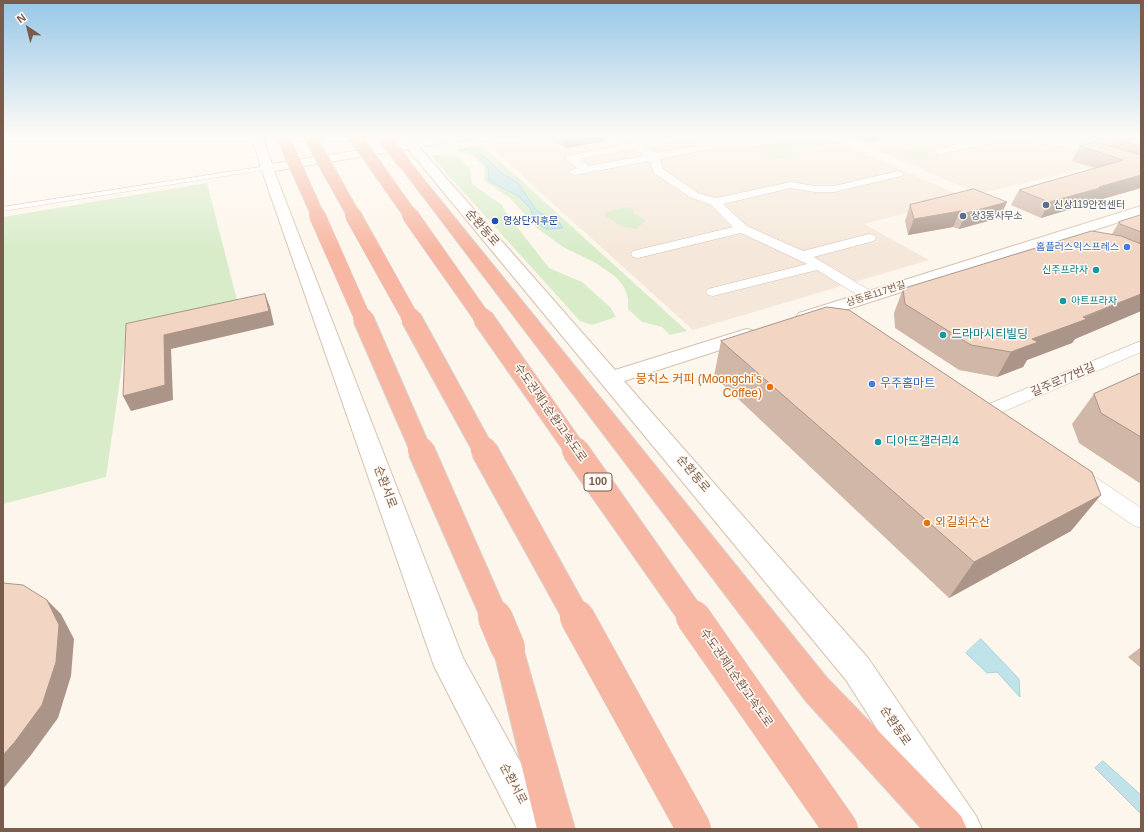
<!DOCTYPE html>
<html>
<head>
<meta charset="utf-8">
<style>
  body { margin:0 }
  #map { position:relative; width:1144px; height:832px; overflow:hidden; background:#fdf6ec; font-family:Helvetica,sans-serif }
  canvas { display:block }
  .frame { position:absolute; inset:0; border:4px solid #7a5c4d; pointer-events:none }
  .north { position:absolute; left:8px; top:8px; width:40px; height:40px; -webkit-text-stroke:3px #fffaf3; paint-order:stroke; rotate:325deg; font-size:11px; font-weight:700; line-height:16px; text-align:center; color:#7a5c4d }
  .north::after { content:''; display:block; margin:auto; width:14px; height:18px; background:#7a5c4d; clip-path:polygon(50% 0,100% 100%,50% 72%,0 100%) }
</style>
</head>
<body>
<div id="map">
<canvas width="1144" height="832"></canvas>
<div class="frame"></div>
<div class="north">N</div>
</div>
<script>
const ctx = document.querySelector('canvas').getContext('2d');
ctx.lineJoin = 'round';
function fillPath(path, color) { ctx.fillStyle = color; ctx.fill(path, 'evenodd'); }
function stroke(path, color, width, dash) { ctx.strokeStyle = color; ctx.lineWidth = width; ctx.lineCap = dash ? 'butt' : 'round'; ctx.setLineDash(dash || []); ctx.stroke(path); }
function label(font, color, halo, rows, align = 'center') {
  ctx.font = font + ' Helvetica,"Noto Sans KR",sans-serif'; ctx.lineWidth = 3; ctx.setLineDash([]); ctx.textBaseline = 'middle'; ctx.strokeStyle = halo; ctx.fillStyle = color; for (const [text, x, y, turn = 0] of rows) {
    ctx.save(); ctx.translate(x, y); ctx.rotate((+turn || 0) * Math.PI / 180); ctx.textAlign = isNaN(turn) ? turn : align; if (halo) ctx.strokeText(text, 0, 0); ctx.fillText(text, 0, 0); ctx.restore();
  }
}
fillPath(new Path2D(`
  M552,135H822L966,198L864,224L929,260L693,330L488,145Z
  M841,135H1141L1107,163L979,194Z`), '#f5e8da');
fillPath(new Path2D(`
  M816,135L835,143L797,150L777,141Z
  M777,143L798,153C790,159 772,160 764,155C760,151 757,149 751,146Z
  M473,146H483L687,331L670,335L662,327L642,322L628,309V298L624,287L616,277L596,263L563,247L537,228L511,199L485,181L484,167L476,158L469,154L460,153L455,149Z
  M908,149L917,153L924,151L937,157L918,161L896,152Z
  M439,155L459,157L470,169L472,184L502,205L507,214L549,268L582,282L610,307L616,317L592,325L580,321L431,156Z
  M207,183L239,308L127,331L106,477L3,504V217Z
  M626,207L632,208L634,214L646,220L636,229L621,226L604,215L606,212Z`), '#d8ecc9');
const water = new Path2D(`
  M462,149H472L479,152L503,174L517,182L537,211L558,221L563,228L547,229L536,223L530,208L518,196L489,181L488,168L479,158L469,150L459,151Z
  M981,639L1019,679L1020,697L997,672L987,673L966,653Z
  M1103,761L1141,795V814L1095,768Z`);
fillPath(water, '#bfe3e8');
stroke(water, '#a5d3da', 1);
const lane = new Path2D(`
  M267,166L270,168L269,169L3,211V207Z`);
const street = new Path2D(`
  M601,135H612L627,144L681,135H701L700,136L715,144L716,146L715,148L660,159L663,169L698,193L716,198L791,182L815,186H834L898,171L902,172L903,174L902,176L834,192H815L791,188L723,204L747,226L803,251L869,234L874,235L876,238L874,241L814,257L874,293L877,296L874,299H864L817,270L713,296L708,295L706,292L708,289L807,264L741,233L638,258L633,257L631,254L633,251L733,227L711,205L690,197L654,173L650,161L575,175L571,174L570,172L571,170L577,168L565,158L566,156L616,146ZM690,139L701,145L656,153L645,147ZM634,149L644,156L588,166L579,159Z
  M1002,135H1025L1065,141L1091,135H1107L1105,137L1076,144L1141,165V171L1063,147L1011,139L940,154L935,151L940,148Z
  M1141,341V352L991,417L984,419L977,417L975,413L977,409Z
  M1079,469L1086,471L1141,508V528L1133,525L1072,483L1068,477L1072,471Z`);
const secondary = new Path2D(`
  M252,135H262L272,164L403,143L397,135H408L414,141L456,135H481L476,138L419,147L615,370L740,331L747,329L754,331L756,335L754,339L624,381L868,658L976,816L982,829H941L846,680L408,149L274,171L463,658L550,816L556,829H517L434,666L261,168Z
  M1141,206V215L811,321L805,322L799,321L796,317L799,313Z`);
const highway = new Path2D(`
  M404,159L408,160L827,678L961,816L967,829H922L805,700L400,166L398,163Z
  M508,633L519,638L523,648L575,829H537L493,648L497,638Z`);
stroke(lane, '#d1beb0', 1);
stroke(street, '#d1beb0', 1);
stroke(secondary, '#d6c0b0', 2);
stroke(highway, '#dad1cd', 2);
fillPath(lane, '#fff');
fillPath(street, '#fff');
fillPath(secondary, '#fff');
fillPath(highway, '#f7b7a3');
const highwayBridgeFar4 = new Path2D(`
  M282,135L318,216
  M309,135L354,216
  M354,135L411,216
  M383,135L404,163`);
const highwayBridgeFar3 = new Path2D(`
  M317,215L363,319
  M353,215L411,319
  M410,215L483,319`);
const highwayBridgeFar2 = new Path2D(`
  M363,318L421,451
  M411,318L484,451
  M483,318L576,451`);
const highwayBridgeFar1 = new Path2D(`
  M421,450L495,618
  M484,450L577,618
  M575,450L693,618`);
const highwayBridge = new Path2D(`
  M495,617L508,648
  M577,617L694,829
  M693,617L841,829`);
stroke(highwayBridgeFar4, '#dad1cd', 14, []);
stroke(highwayBridgeFar3, '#dad1cd', 17, []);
stroke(highwayBridgeFar2, '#dad1cd', 22, []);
stroke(highwayBridgeFar1, '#dad1cd', 28, []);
stroke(highwayBridge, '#dad1cd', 35, []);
stroke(highwayBridgeFar4, '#f7b7a3', 12);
stroke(highwayBridgeFar3, '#f7b7a3', 16);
stroke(highwayBridgeFar2, '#f7b7a3', 20);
stroke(highwayBridgeFar1, '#f7b7a3', 26);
stroke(highwayBridge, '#f7b7a3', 34);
fillPath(new Path2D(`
  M544,135H607V141L565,148Z
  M848,135H896L895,136L865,142Z
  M1141,135V188L1092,202L1091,203L1041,218L1011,205L1019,190L1095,168L1072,161L1080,146H1110L1114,138Z
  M1007,202L999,218L959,229L953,227L908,235L905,221L910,205Z
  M1141,215V311L1075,339L1072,343L1027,360L1023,367L997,377L959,370L895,328L894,313L903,289L1112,234L1119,222Z
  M721,341L1071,531L949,598L714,376Z
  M1141,373V484L1079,443L1072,424L1094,394Z
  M1141,647V668L1128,657Z`), '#d1b7a8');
fillPath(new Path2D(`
  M565,135H607V141L565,148Z
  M868,135H896L895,136L865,142Z
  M1141,175V188L1092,202L1091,203L1041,218L1049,202Z
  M1007,202L999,218L959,229L966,213Z
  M960,211L953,227L908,235L914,219Z
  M265,294L270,307L274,325L171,349L173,400L131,411L123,396L164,335Z
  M1141,294V311L1075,339L1072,343L1027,360L1023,367L997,377L1011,352L1032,339Z
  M1101,495L1071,531L949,598L974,562Z
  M47,600L61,614L74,639L71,676L58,718L31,755L3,789V755Z`), '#aa9588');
const building = new Path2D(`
  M1127,135H1141V146L1114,138Z
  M1096,142L1141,155V175L1099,187L1100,188L1049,202L1019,190L1123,160L1080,146Z
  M974,189L1007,202L966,213L960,211L914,219L910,205Z
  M1141,215V232L1120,224L1119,222Z
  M1092,231L1121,236L1141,244V294L1083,317L1087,319L1032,339L1038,342L1011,352L971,345L905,304L903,289Z
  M265,294L269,311L164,335L165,385L123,396L126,324Z
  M827,307L849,310L1092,472L1101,495L974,562L721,341Z
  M1141,373V437L1101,413L1094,394Z
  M3,583L23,585L47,600L59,625L56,662L42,705L14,743L3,755Z`);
fillPath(building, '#f3d5c3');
stroke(building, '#aa9588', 1);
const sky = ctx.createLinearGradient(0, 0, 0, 251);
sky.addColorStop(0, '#97c7e8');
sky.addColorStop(0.54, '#fefbf6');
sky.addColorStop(1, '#fefbf600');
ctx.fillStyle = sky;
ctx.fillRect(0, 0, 1144, 251);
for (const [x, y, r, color] of [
  [1046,205,4,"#5c6f8a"],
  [963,216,4,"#5c6f8a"],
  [495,221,4,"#1a4fb4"],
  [1127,247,4,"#3f7fe0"],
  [1096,270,4,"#0f9aa8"],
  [1063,301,4,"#0f9aa8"],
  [943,335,4,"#0f9aa8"],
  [872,384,4,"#3f7fe0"],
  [770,387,4,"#e8710a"],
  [878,442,4,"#0f9aa8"],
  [927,523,4,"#e8710a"]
]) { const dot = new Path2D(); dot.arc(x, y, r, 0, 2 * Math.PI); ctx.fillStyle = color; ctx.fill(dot); stroke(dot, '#fffaf3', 1.5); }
label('10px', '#4e5e75', '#fffaf3', [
  ["신상119안전센터",1054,205],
  ["상3동사무소",971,216]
], 'left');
label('10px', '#164399', '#fffaf3', [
  ["영상단지후문",503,221]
], 'left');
label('10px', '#366cbe', '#fffaf3', [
  ["홈플러스익스프레스",1119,247]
], 'right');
label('10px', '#0d838f', '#fffaf3', [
  ["신주프라자",1088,270],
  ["아트프라자",1071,301,"left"]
], 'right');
label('10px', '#7a5c4d', '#fffaf3', [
  ["상동로117번길",876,294,-18]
]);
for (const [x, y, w] of [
  [598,482,28]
]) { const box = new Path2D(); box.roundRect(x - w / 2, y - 9, w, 18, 3); ctx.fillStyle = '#fffaf3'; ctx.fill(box); stroke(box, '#7a5c4d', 1); }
label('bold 11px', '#7a5c4d', null, [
  ["100",598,482]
]);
label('12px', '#7a5c4d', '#fffaf3', [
  ["순환동로",482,228,49],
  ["길주로77번길",1063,380,-23],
  ["수도권제1순환고속도로",550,413,55],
  ["순환동로",693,474,50],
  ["순환서로",385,487,70],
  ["수도권제1순환고속도로",736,678,55],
  ["순환동로",895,726,56],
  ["순환서로",513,784,62]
]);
label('12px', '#0d838f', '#fffaf3', [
  ["드라마시티빌딩",951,335],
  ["디아뜨갤러리4",886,442]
], 'left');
label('12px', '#c56008', '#fffaf3', [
  ["뭉치스 커피 (Moongchi's",762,380],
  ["Coffee)",762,394],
  ["외길회수산",935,523,"left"]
], 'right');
label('12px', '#366cbe', '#fffaf3', [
  ["우주홈마트",880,384]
], 'left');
</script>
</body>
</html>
